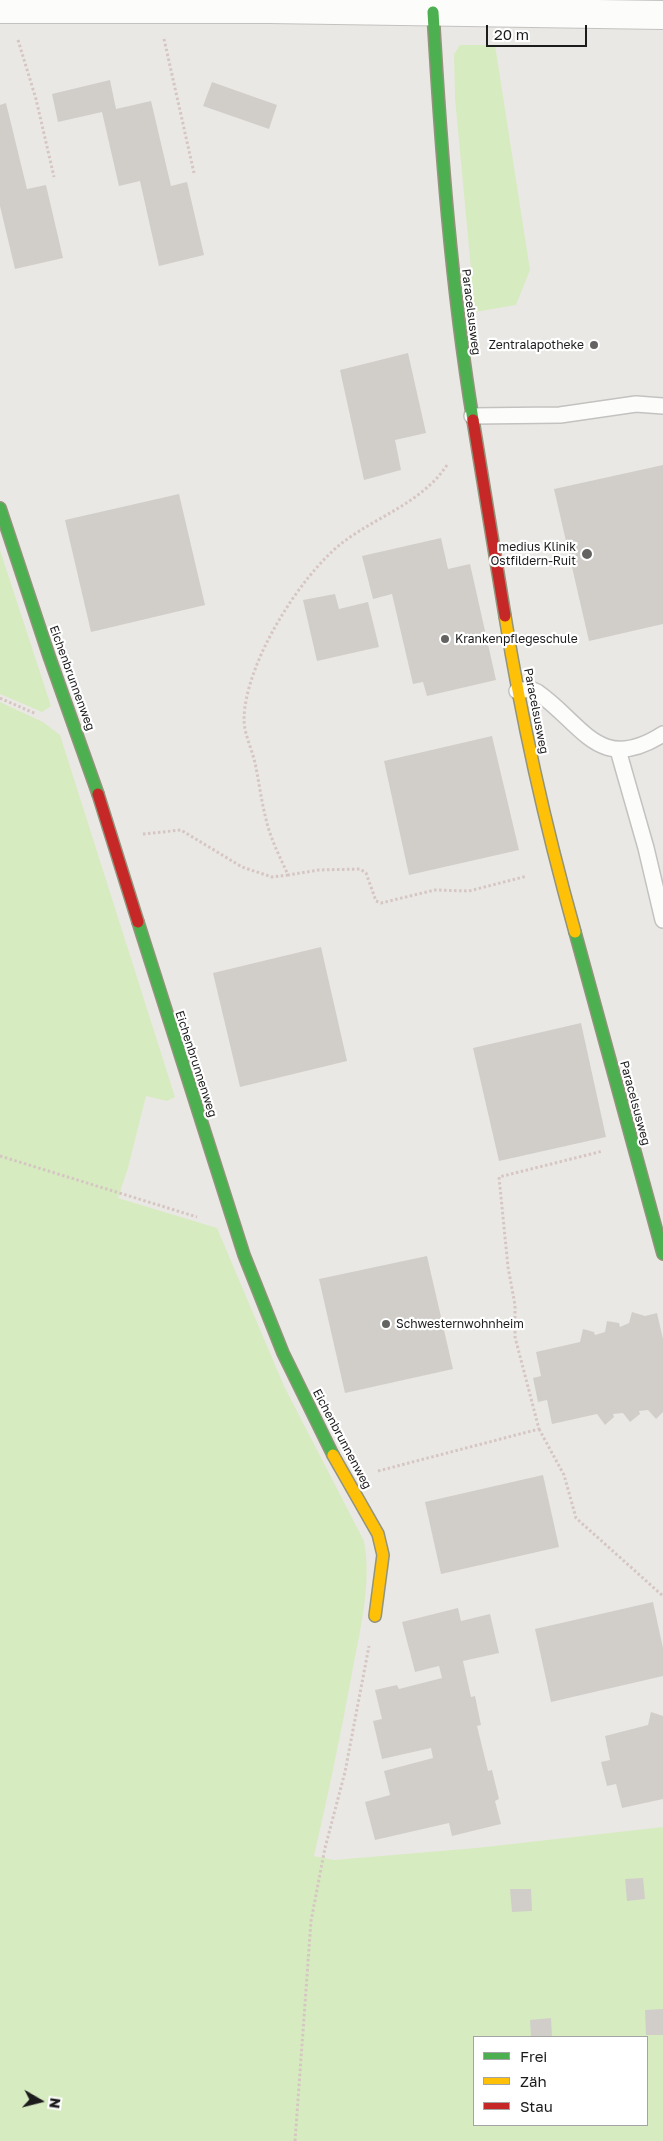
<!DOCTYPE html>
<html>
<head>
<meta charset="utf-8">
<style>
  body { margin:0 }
  #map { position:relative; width:663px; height:2141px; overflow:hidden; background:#eae8e4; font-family:"Golos Text",sans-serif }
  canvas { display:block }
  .legend { position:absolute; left:473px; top:2036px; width:175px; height:90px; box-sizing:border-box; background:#fff; border:1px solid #a4a4a4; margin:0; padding:6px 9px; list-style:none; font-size:15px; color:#1c1c1c }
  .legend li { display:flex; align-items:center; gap:10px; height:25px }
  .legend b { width:25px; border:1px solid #a4a4a4 }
  .north { position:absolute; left:15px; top:2076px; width:50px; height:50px; -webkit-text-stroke:4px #fff; paint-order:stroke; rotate:98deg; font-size:14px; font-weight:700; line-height:20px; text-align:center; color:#1c1c1c }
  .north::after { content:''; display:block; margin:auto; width:18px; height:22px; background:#1c1c1c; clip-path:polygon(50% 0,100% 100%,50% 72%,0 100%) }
  .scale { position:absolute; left:486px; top:25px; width:101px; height:22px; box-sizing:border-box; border:2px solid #1c1c1c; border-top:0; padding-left:6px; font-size:15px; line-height:18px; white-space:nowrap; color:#1c1c1c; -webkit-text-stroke:4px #fff; paint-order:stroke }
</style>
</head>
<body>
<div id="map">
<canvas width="663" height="2141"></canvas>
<ul class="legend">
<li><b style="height:6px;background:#4caf50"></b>Frei</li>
<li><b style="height:6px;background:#ffc107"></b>Zäh</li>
<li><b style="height:6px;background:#c62828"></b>Stau</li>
</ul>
<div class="north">N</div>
<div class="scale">20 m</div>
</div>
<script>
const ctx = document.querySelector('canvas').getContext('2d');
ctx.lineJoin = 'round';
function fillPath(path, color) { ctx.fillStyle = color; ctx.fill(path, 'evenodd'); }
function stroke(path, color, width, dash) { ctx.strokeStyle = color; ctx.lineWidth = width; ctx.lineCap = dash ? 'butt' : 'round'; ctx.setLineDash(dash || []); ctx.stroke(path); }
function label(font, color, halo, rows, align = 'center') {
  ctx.font = font + ' "Golos Text",sans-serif'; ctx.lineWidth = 4.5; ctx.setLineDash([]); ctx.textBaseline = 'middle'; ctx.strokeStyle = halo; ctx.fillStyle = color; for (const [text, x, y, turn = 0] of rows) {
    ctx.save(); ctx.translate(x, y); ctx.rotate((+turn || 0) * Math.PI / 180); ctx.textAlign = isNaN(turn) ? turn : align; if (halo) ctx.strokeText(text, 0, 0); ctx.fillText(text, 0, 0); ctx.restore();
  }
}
fillPath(new Path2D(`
  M460,45H495L530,270L516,305L475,312L455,98L454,54Z
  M0,550L51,706L42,712L0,694Z
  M0,702L43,722L60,735L175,1097L167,1101L146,1096L128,1168L118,1198L217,1228L284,1386L364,1541C372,1584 360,1630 352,1673C341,1734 328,1795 314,1856L334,1860L476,1848L663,1827V2141H0ZM474,2037H647V2125H474Z`), '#d7ebc0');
fillPath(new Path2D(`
  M110,80L116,109L151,101L171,186L187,182L204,255L159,266L140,181L119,186L102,112L58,122L52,94Z
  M212,82L277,105L269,129L203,106Z
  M6,103L27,189L46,185L63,258L15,269L0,206V105Z
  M408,353L426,433L395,440L401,470L364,480L340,370Z
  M663,465V624L589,641L554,489Z
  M179,494L205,605L91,632L65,520Z
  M441,538L448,569L470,564L496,680L427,696L423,682L413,684L392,594L373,599L362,556Z
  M335,594L339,609L368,602L379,647L317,661L303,600Z
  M492,736L519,850L409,875L384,761Z
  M321,947L347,1061L240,1087L213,973Z
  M581,1023L606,1137L499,1161L473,1048Z
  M427,1256L453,1369L345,1393L319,1279Z
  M632,1312L645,1316L657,1313L663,1339V1412L656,1419L648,1410L639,1411L640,1414L630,1422L623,1413L613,1414L614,1417L605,1425L597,1414L552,1424L547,1400L538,1402L533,1378L541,1376L536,1352L580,1342L583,1329L594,1332L595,1335L605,1332L607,1321L619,1323L620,1327L629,1323Z
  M543,1475L559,1547L441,1574L425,1502Z
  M653,1602L663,1648V1676L551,1702L535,1629Z
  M458,1608L461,1621L490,1614L499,1653L463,1661L471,1697L475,1696L481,1725L477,1726L488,1771L492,1770L499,1799L495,1801L501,1824L452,1836L449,1823L375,1840L365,1802L390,1795L384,1771L433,1758L431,1748L382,1759L373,1721L382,1719L375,1690L397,1685L399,1689L442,1678L439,1666L415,1672L402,1622Z
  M651,1712L663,1716V1799L622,1808L616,1784L607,1786L601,1762L610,1760L605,1736L648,1725Z
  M643,1878L645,1899L627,1901L625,1879Z
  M510,1889H531L532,1911L512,1912Z
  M663,2009V2035H646L645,2010Z
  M551,2018L552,2037H531L530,2020Z`), '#d1ceca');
const lane = new Path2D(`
  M472,416L560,415L636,404L663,406
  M517,691L530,689L537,692C583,724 599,775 663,734
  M618,750L646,848L663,920`);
const street = new Path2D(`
  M0,9H269L663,15`);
const fast = new Path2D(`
  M433,12C441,149 451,285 473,420
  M0,508L49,656L98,794
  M138,922L244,1255L283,1353L333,1455
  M575,932L663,1254`);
const slow = new Path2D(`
  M505,616C522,723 546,828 575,932
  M333,1455L378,1534L383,1555L375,1616`);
const jam = new Path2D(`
  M473,420L505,616
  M98,794L138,922`);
stroke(lane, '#c3c2c0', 18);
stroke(street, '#c3c2c0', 30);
stroke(fast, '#93947c', 14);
stroke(slow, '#93947c', 14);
stroke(jam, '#93947c', 14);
stroke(new Path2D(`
  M164,39L194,173
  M18,40L36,99L54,177
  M447,465C422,503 377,516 342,543C299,577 245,664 244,719C244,734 252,749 255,763C259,781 261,800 266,819C270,838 280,857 288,875L319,870L360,869L366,873L376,901L381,903L435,890L469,891L527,876
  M0,698L36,714
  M143,834L181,830L242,867L272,877L288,875
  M0,1156L197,1217
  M539,1429L564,1475L576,1518L663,1596
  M378,1471L539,1429L515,1337V1305L508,1267L499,1177L603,1151
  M295,2141L311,1921L325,1848L345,1772L369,1646`), '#d6c6c3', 3, [2.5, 2.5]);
stroke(lane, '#fcfcfb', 15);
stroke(street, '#fcfcfb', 28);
stroke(fast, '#4caf50', 11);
stroke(slow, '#ffc107', 11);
stroke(jam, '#c62828', 11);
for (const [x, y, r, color] of [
  [594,345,5,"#646362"],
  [587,554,6,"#646362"],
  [445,639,5,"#646362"],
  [386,1324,5,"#646362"]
]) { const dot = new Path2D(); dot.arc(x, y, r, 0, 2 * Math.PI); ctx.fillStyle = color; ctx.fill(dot); stroke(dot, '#fff', 2); }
label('12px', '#1c1c1c', '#fff', [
  ["Paracelsusweg",471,312,83],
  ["Eichenbrunnenweg",72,678,70],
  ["Paracelsusweg",536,711,79],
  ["Eichenbrunnenweg",196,1064,72],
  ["Paracelsusweg",635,1103,75],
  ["Eichenbrunnenweg",342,1439,62]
]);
label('12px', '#1c1c1c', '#fff', [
  ["Zentralapotheke",584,345],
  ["medius Klinik",576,547],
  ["Ostfildern-Ruit",576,561],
  ["Krankenpflegeschule",455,639,"left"],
  ["Schwesternwohnheim",396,1324,"left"]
], 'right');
</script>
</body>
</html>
